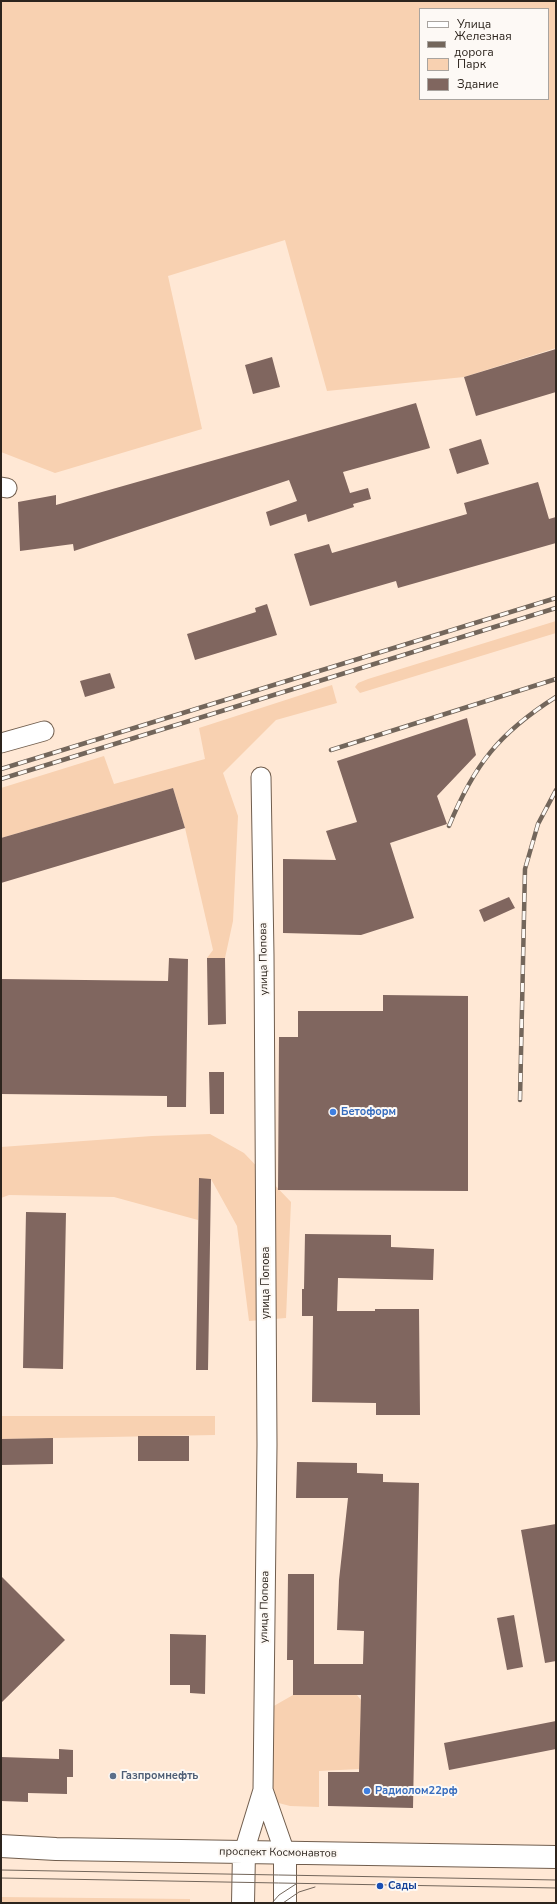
<!DOCTYPE html>
<html>
<head>
<meta charset="utf-8">
<style>
  body { margin:0 }
  #map { position:relative; width:557px; height:1904px; overflow:hidden; background:#ffe8d5; font-family:"Nunito Sans",sans-serif }
  canvas { display:block }
  .frame { position:absolute; inset:0; border:2px solid #2c241d; pointer-events:none }
  .legend { position:absolute; left:419px; top:8px; width:130px; height:92px; box-sizing:border-box; background:#fdf9f5; border:1px solid #a9a49f; margin:0; padding:5px 7px; list-style:none; font-size:12px; color:#2c241d }
  .legend li { display:flex; align-items:center; gap:8px; height:20px }
  .legend b { width:20px; border:1px solid #a9a49f }
</style>
</head>
<body>
<div id="map">
<canvas width="557" height="1904"></canvas>
<div class="frame"></div>
<ul class="legend">
<li><b style="height:5px;background:#fff"></b>Улица</li>
<li><b style="height:5px;background:#73665b"></b>Железная дорога</li>
<li><b style="height:11px;background:#f8d1b1"></b>Парк</li>
<li><b style="height:11px;background:#80665f"></b>Здание</li>
</ul>
</div>
<script>
const ctx = document.querySelector('canvas').getContext('2d');
ctx.lineJoin = 'round';
function fillPath(path, color) { ctx.fillStyle = color; ctx.fill(path, 'evenodd'); }
function stroke(path, color, width, dash) { ctx.strokeStyle = color; ctx.lineWidth = width; ctx.lineCap = dash ? 'butt' : 'round'; ctx.setLineDash(dash || []); ctx.stroke(path); }
function label(font, color, halo, rows, align = 'center') {
  ctx.font = font + ' "Nunito Sans",sans-serif'; ctx.lineWidth = 4; ctx.setLineDash([]); ctx.textBaseline = 'middle'; ctx.strokeStyle = halo; ctx.fillStyle = color; for (const [text, x, y, turn = 0] of rows) {
    ctx.save(); ctx.translate(x, y); ctx.rotate((+turn || 0) * Math.PI / 180); ctx.textAlign = isNaN(turn) ? turn : align; if (halo) ctx.strokeText(text, 0, 0); ctx.fillText(text, 0, 0); ctx.restore();
  }
}
fillPath(new Path2D(`
  M1,1H556V348L464,377L327,391L285,240L168,276L202,429L55,473L1,452ZM420,9H548V99H420Z
  M556,621V633L360,693L355,687L358,683L368,679Z
  M332,685L337,703L276,720L223,773L238,816L233,921L225,958H207L213,950L185,828L173,788L1,838V788L104,756L114,784L205,759L199,728Z
  M210,1134L244,1153L291,1202L286,1318L249,1321L237,1226L211,1179H199L198,1220L114,1197L9,1195L1,1198V1147L152,1136Z
  M1,1416H215V1435L1,1439Z
  M293,1695H357L361,1700L360,1769L319,1771V1807L290,1806L271,1801L272,1707Z
  M1,1897L190,1899V1903H1Z`), '#f8d1b1');
fillPath(new Path2D(`
  M556,349V392L476,416L464,377Z
  M272,357L280,387L253,394L245,365Z
  M416,403L430,448L343,472L350,493L368,488L371,499L353,504L354,507L308,522L306,514L270,526L266,512L297,501L289,480L74,551L73,544L20,551L18,502L56,495V505Z
  M481,439L489,464L457,474L449,449Z
  M538,482L549,519L556,517V543L398,588L396,581L310,606L294,554L329,544L332,553L467,514L464,503Z
  M267,604L277,635L195,660L187,634L256,612L255,608Z
  M110,673L115,688L85,697L80,681Z
  M467,718L476,755L437,796L447,824L390,843L414,918L361,935L283,933V859L336,860L326,831L357,822L337,761Z
  M173,788L185,828L1,883V838Z
  M509,897L515,908L484,922L479,910Z
  M169,958L188,959L186,1107H167V1096L1,1094V979L168,981Z
  M207,958H225L226,1024L208,1025Z
  M383,995L468,996V1191L278,1190L279,1037H298V1011H383Z
  M209,1072H224V1114H210Z
  M199,1178L211,1179L208,1370H196Z
  M26,1212L66,1213L63,1369L23,1368Z
  M305,1234L391,1235V1247L434,1249L433,1280L338,1278L337,1311H375V1309H419L420,1415H376V1403L312,1402L313,1316H302V1289H304Z
  M138,1436H189V1461H138Z
  M53,1438V1464L1,1465V1439Z
  M297,1462L357,1463V1473L383,1474V1482L419,1483L413,1808L328,1806V1772H359L361,1695H293V1660H287L288,1574H314V1664H363L364,1631L337,1630L339,1580L348,1498H296Z
  M556,1524V1661L545,1663L521,1530Z
  M1,1576L65,1640L1,1703Z
  M514,1615L523,1667L507,1670L497,1618Z
  M170,1634L206,1635L205,1694L190,1693V1685H170Z
  M556,1721V1749L449,1770L444,1743Z
  M59,1749L73,1750V1777H67V1794L28,1793V1802L1,1801V1757L59,1759Z`), '#80665f');
const minor = new Path2D(`
  M1,487L7,488
  M1,743L44,731
  M263,1790L285,1853
  M244,1852L263,1790L267,1445L264,955L261,777`);
const major = new Path2D(`
  M1,1846L56,1849L556,1857
  M243,1903L244,1852
  M285,1903V1853`);
stroke(minor, '#715e4e', 21);
stroke(major, '#715e4e', 24);
stroke(minor, '#fff', 19);
stroke(major, '#fff', 22);
stroke(new Path2D(`
  M1,1870L556,1880
  M1,1878L556,1888
  M272,1903L279,1895L296,1884
  M283,1903L299,1892L315,1887`), '#73665b', 1);
const rail = new Path2D(`
  M331,750L556,679
  M1,769L556,598
  M1,779L556,608
  M449,826C474,765 499,733 556,697
  M520,1100L525,869L538,824L556,790`);
stroke(rail, '#73665b', 4.5);
stroke(rail, '#fdf9f5', 3, [9]);
for (const [x, y, r, color] of [
  [333,1112,4,"#3f7fe0"],
  [113,1776,4,"#5c6f8a"],
  [367,1791,4,"#3f7fe0"],
  [380,1886,4,"#1a4fb4"]
]) { const dot = new Path2D(); dot.arc(x, y, r, 0, 2 * Math.PI); ctx.fillStyle = color; ctx.fill(dot); stroke(dot, '#fdf9f5', 1.5); }
label('11px', '#2c241d', '#fdf9f5', [
  ["улица Попова",264,959,-91],
  ["улица Попова",266,1283,-90],
  ["улица Попова",265,1607,-89],
  ["проспект Космонавтов",278,1853,1]
]);
label('bold 11px', '#366cbe', '#fdf9f5', [
  ["Бетоформ",341,1112],
  ["Радиолом22рф",375,1791]
], 'left');
label('bold 11px', '#4e5e75', '#fdf9f5', [
  ["Газпромнефть",121,1776]
], 'left');
label('bold 11px', '#164399', '#fdf9f5', [
  ["Сады",388,1886]
], 'left');
</script>
</body>
</html>
